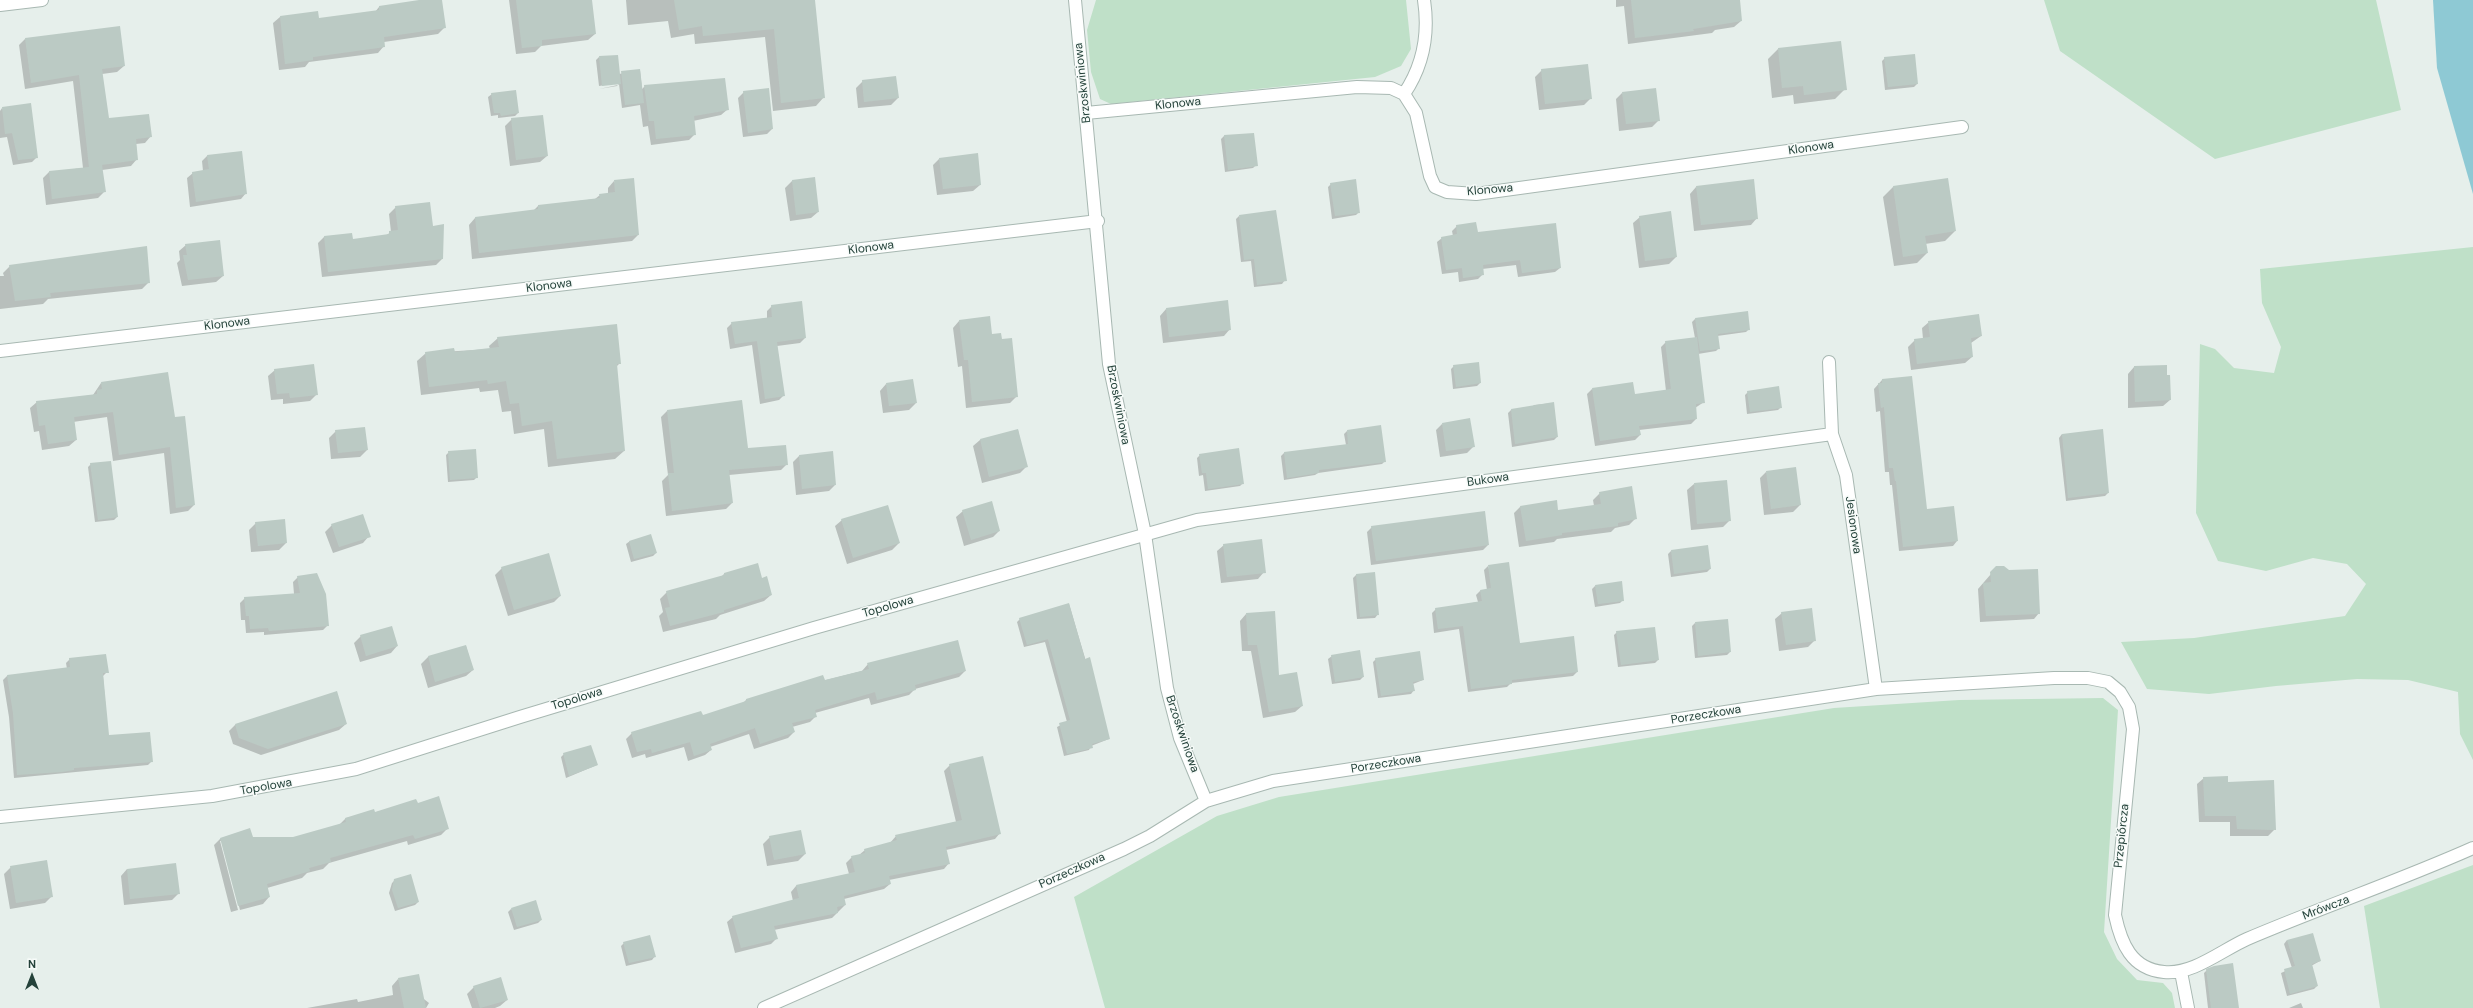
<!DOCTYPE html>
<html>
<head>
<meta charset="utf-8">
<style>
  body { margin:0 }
  #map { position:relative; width:2473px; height:1008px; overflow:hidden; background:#e6efeb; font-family:"DM Sans",sans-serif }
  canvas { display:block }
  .north { position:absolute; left:12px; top:956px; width:40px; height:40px; -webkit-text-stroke:3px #f7fbf9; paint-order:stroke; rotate:0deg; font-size:11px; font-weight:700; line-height:16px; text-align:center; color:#24423a }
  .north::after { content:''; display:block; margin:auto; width:14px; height:18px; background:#24423a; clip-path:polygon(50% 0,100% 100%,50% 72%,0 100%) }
</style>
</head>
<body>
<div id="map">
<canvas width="2473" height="1008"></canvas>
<div class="north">N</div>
</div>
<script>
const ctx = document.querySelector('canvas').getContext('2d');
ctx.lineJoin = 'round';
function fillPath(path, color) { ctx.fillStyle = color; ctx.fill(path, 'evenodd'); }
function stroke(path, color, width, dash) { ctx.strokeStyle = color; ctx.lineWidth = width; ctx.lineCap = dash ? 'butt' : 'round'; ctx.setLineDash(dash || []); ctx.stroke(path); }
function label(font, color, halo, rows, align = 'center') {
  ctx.font = font + ' "DM Sans",sans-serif'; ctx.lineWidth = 3; ctx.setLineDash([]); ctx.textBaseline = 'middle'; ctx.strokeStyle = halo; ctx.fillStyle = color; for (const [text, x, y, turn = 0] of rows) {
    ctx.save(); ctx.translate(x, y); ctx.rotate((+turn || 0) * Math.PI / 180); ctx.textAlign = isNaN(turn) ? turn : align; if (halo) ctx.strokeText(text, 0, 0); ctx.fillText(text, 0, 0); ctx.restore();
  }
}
fillPath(new Path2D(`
  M1096,0H1406L1411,49L1401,66L1375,77L1111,104L1100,99L1091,72L1087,30Z
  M2044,0H2376L2401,110L2215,159L2060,51Z
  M2473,247V760L2460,734L2458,692L2408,680L2357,679L2276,686L2209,694L2147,689L2121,642L2194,638L2345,616L2366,584L2347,564L2313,558L2266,571L2218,561L2196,513L2200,344L2215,349L2234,368L2274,373L2281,347L2262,303L2260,269Z
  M2103,698L2118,710L2104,932L2117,959L2137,980L2163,983L2172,993L2175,1008H1105L1074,897L1217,816L1279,797L1834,708L1959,700Z
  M2473,865V1008H2380L2364,906Z`), '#bfe0c8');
fillPath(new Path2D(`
  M2433,0H2473V194L2437,68Z`), '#8ec9d4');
fillPath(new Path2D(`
  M425,0H441L445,27L438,34L384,42V46L378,53L309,62L305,67L279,70L273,23L280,17L318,19L375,12L379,7Z
  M509,0H591L595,34L588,40L541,46L535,52L516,54Z
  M626,0H814L824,97L816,106L773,111L765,37L695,44L694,34L671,38L668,21L628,25Z
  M1616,0H1739L1741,21L1734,27L1715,30L1712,33L1628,44L1624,6L1616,7Z
  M25,39L124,66L117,72L102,74L108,119L151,136L145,143L136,144L137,159L131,166L102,170L104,192L98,198L46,205L43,178L49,172L83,168L73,81L25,89L19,45Z
  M1778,49L1845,89L1835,99L1794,104L1793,95L1772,98L1768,59Z
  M599,57L619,74L640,70L642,89L645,86L728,109L721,115L693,121L695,134L689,140L651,145L648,126L643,127L640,105L622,108L619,84L617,86L599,89L618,85V83L599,86L596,60Z
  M1885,58L1917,84L1914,87L1885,90L1882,61Z
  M1542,70L1591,98L1584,105L1539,110L1535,77Z
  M863,81L898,98L891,105L858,108L856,88Z
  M744,92L772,129L767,134L743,137L738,98Z
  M1622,93L1659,120L1652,127L1619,131L1616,99Z
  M492,94L518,113L515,116L498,118V115L491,116L488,97Z
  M2,108L37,157L32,162L13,165L7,137L0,138V111Z
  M512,119L547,156L540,162L510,166L505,126Z
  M1253,134L1256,165L1253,168L1225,172L1221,139L1224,136Z
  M241,152L246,193L241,199L190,207L187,178L193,173L203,171L202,161L207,156Z
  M939,159L980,185L973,191L937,195L933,165Z
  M814,179L818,212L811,218L790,221L785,188L792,181Z
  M1947,179L1955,231L1945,241L1925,244L1927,253L1917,263L1894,266L1883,197L1893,187Z
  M614,181L638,235L632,241L472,259L469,225L475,218L533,211L538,206L595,199L600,195L608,194V188Z
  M1331,184L1359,212L1356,215L1332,219L1328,187Z
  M1696,187L1757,218L1751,225L1694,231L1690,194Z
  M396,207L432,227L442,259L436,265L322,277L318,243L324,237L352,240L385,236L391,232L389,214Z
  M1239,216L1285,280L1282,284L1254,287L1251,261L1241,262L1236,219Z
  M1640,217L1676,257L1669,264L1639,268L1633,223Z
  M1457,226L1477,233L1560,268L1555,272L1518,277L1516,265L1482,269L1483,274L1478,279L1459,282L1458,272L1442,274L1437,242L1442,238L1453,236L1452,231Z
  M186,245L223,276L216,282L182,286L177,263L180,260L179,251Z
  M10,266L149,282L142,289L48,299L43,304L0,309V276H4L3,273Z
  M772,306L805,338L800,343L777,346L784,395L779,400L760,404L752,345L730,349L727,328L732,323L767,318V311Z
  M1166,309L1230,329L1224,336L1163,343L1160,316Z
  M1695,319L1749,329L1746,332L1717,336L1719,348L1716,351L1698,354L1704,402L1695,408L1696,419L1691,424L1639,430L1640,435L1635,440L1595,446L1587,394L1592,389L1634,395L1666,391L1661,347L1666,342L1695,338L1692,322Z
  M959,321L991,335L1017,396L1010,403L966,408L962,366L958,367L953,328Z
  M1929,322L1981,336L1971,343L1972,357L1965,363L1911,370L1908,347L1915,340L1923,339L1922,328Z
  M498,338L620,363L616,367L624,451L615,459L548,467L544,429L514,434L511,411L502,412L498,390L480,392L479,388L421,395L417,361L426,353L490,349L489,346Z
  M1454,366L1480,383L1477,386L1453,389L1451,369Z
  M2134,367L2170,400L2163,406L2128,408V374Z
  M275,370L317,394L310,401L283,404V399L271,400L268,376Z
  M1882,380L1926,510L1957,541L1953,546L1899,551L1892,485H1890L1889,472H1885L1880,411L1876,412L1874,389Z
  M101,383L174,418L194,505L188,511L170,514L164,453L113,461L107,417L73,422L76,440L69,446L42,450L39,431L34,432L30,408L37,402L93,395Z
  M886,384L916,403L909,410L883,413L880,391Z
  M1748,392L1781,407L1778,410L1747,414L1745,395Z
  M1553,403L1557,437L1554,440L1512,447L1508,413L1511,410L1531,408L1534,405Z
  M667,411L747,449L787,464L781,470L729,475L732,503L726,509L666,516L662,481L668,475L661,417Z
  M1442,424L1474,446L1467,453L1440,457L1436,430Z
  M1018,430L1026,467L1020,473L982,483L973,446L980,440Z
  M336,431L367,450L360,457L331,459L329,438Z
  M1347,431L1385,461L1382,464L1318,473L1315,475L1284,480L1281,456L1284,453L1346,445L1344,434Z
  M2062,434L2108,493L2105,496L2066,501L2059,438Z
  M449,452L477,477L474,480L448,482L446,455Z
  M1200,455L1243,483L1240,486L1205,491L1203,475L1199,476L1197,458Z
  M799,456L835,485L829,491L796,495L793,462Z
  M91,464L117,517L114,520L95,522L88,467Z
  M1766,472L1800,505L1793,512L1764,515L1760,478Z
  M1694,484L1730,520L1723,527L1691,530L1687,490Z
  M1600,493L1636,518L1629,525L1615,528L1611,532L1557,539L1554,542L1519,547L1514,513L1520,507L1557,511L1594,506L1593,500Z
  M963,511L999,531L993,537L964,546L956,517Z
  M842,520L899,543L892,550L847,564L835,526Z
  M256,523L286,543L279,550L251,552L249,530Z
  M332,525L369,536L363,543L333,553L325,532Z
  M1372,527L1488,545L1483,550L1371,565L1367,532Z
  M630,541L656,553L653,556L631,562L626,544Z
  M1224,545L1264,572L1258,579L1221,583L1217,551Z
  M1671,551L1710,569L1707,572L1671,577L1668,554Z
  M1488,566L1519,644L1577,672L1573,676L1511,683L1507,687L1468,692L1459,629L1434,633L1432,613L1436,609L1478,602L1476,595L1480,591L1487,590L1484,570Z
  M1997,567L2039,613L2034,619L1980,622L1978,589Z
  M502,568L560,596L554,602L508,616L495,575Z
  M724,574L761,579L771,595L764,601L720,615L716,619L663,632L659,616L663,612L660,599L667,592L721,577Z
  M1374,574L1378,614L1375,618L1357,619L1353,578L1356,575Z
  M298,577L328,625L323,630L264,635V632L246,633L245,620H241L240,603L245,598L294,594L293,582Z
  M1595,586L1623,600L1620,603L1595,607L1592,589Z
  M1069,604L1109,739L1091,746L1089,750L1064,756L1057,727L1067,722L1045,642L1024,647L1017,622L1020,619Z
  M1782,613L1815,640L1808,647L1779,651L1775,619Z
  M1246,614L1279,676L1302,706L1295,712L1263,718L1251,651H1242L1240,621Z
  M1695,623L1730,652L1727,655L1695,658L1692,626Z
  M1617,632L1658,660L1655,663L1618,667L1614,635Z
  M361,636L397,646L391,653L360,662L354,643Z
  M466,646L473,670L466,676L428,688L421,664L428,657Z
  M1332,656L1363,677L1360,680L1332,684L1328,659Z
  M70,659L107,672L103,676L108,736L152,761L148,765L14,778L9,717L3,680L7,676L67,669L66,663Z
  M1376,659L1423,680L1413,684L1414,690L1411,694L1378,698L1373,662Z
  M868,664L965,671L959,677L915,689L909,695L871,705L869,698L815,713L816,716L810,722L792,727L794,732L788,738L754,749L749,734L710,747L711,750L705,755L688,761L684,747L646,758L645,754L632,758L626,739L632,733L702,716L743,703L746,700L862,671Z
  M346,724L339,730L261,755L233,744L229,731L235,725Z
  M564,754L597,765L566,778L561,757Z
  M950,765L1000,833L995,839L946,850L949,863L944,869L889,880L890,884L884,889L844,899L845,905L832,918L774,930L776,939L771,944L735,953L727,922L733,917L793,901L791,892L796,886L849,874L846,863L852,857L859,855L865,850L890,843L896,836L956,822L944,771Z
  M2204,778L2227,783L2275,829L2268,836H2230V822H2199L2197,784Z
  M417,804L448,828L441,835L408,845L407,841L329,863L323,869L307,873L302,878L267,888L269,897L263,904L240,910L222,841H220L238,910L231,912L214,845L220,839L293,838L339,825L346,818Z
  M770,837L805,854L798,861L767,866L763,844Z
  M11,867L52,896L45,903L10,909L4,874Z
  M127,869L179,893L172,900L124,905L121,876Z
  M395,880L418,902L415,905L395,911L389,893L392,883Z
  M511,909L541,920L538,923L514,930L508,912Z
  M2287,940L2320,961L2311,966L2317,986L2314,989L2287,996L2281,973L2292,968L2284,944Z
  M624,943L655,956L652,960L626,966L621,946Z
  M2207,970L2238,1008H2208L2204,973Z
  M398,979L429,1003L426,1008H307L357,999L358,1002L393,995L392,986Z
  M474,987L507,1000L500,1006L495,1008H472L467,994Z
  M2301,1003L2303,1008H2289Z`), '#0003');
fillPath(new Path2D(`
  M419,0H442L446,28L384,37L385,47L313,57V60L285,64L280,16L318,11L319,18L379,10V6Z
  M516,0H592L596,34L542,40V46L522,48Z
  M674,0H815L825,98L781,103L774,29L703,36L702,26L679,30Z
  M1631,0H1740L1742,21L1693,29L1694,31L1635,38Z
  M120,26L125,66L102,69L109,118L149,114L152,137L136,139L138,160L94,166L102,165L106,192L52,199L49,171L89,167L79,75L31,83L25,38Z
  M1841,41L1847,90L1804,95L1803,86L1782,88L1778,48Z
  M1915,54L1918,84L1888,87L1884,57Z
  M618,55L621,84L602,86L599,56Z
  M1588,64L1592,99L1545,104L1541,69Z
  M640,69L644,103L625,105L621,71Z
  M896,76L899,98L864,102L862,80Z
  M725,78L729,110L694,116L696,135L656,139L654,121H649L644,85Z
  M769,88L773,129L748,133L743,91Z
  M1656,88L1660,121L1626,124L1622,92Z
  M516,90L519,113L501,116L500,113H494L491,93Z
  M31,103L38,158L18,160L12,133L5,134L2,107Z
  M543,115L548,156L516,160L511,118Z
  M1254,133L1258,166L1228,170L1224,135Z
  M242,151L247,194L196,202L192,172L209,169L207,155Z
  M978,153L981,185L943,189L939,158Z
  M815,177L819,212L796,215L792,180Z
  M634,178L639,235L479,253L475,217L538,209V205L600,198L599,194L615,192L614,180Z
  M1948,178L1956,231L1925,236L1928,253L1903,257L1893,186Z
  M1356,179L1360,213L1335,216L1330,183Z
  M1754,179L1758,219L1701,225L1696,186Z
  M430,202L433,226L444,224L443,259L328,272L324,236L352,233L353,239L389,234V231L398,230L395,206Z
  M1276,210L1287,281L1257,285L1254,259L1244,260L1239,215Z
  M1671,211L1677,257L1645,261L1639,216Z
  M1476,222L1478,232L1556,223L1561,268L1522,273L1520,260L1483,265L1484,275L1463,278L1462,268L1446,270L1441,237L1457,234L1456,225Z
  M220,240L224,276L188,280L183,255H187L185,244Z
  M147,246L150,283L50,293L51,297L15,301L9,265Z
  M1228,300L1231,330L1169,337L1166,308Z
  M802,301L806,338L777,342L785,396L765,399L757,341L735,344L731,322L772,317L771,305Z
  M1748,311L1750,330L1718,334L1720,349L1700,351L1695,318Z
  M1979,314L1982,336L1971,338L1973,357L1917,364L1914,339L1930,337L1928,321Z
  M990,316L992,334L1001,333L1002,339L1012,338L1018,397L972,402L968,360H964L959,320Z
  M617,324L621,364H617L625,451L557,459L552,421L522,426L519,403L510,404L506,381L488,384L487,380L429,387L425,352L454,348L455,352L499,347L497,337Z
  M1697,337L1705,403L1696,404L1697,419L1639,426L1641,435L1600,441L1592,388L1633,382L1635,394L1671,389L1665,341Z
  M1479,362L1481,383L1456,387L1453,365Z
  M314,364L318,395L290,398L289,393L277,394L274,369Z
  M2167,365V375H2170L2171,400L2135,402L2134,366Z
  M168,372L175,417L185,416L195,505L176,508L170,447L119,455L113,412L74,417L77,440L48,444L45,425L39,426L36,401L97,394V390L102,389L101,382Z
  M1912,376L1927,509L1954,506L1958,541L1903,547L1896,481H1895L1893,468H1889L1884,407L1881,408L1878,383H1882V379Z
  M913,379L917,403L889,406L886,383Z
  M1779,386L1782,408L1750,412L1747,391Z
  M742,400L748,448L786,445L788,465L729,470L733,503L672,511L668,473H674L667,410Z
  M1554,402L1558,437L1515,444L1511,409Z
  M1470,418L1475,447L1446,451L1442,423Z
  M1381,425L1386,462L1319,470V473L1287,478L1284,452L1348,444L1347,430Z
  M365,427L368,450L338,453L335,430Z
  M1018,429L1028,467L989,477L980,439Z
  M2103,429L2109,493L2068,498L2062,434Z
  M1239,448L1244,484L1208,489L1206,473H1202L1199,454Z
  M476,449L478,478L450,480L448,451Z
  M833,451L836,485L802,489L799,455Z
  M111,461L118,517L98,520L90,463Z
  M1796,467L1801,505L1771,509L1766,471Z
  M1727,480L1731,521L1697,524L1694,483Z
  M1632,486L1637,519L1618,523V526L1562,533V535L1526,541L1520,506L1557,500L1558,510L1601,504L1599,492Z
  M992,501L1000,531L971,540L962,510Z
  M888,505L900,543L853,558L841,519Z
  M1485,511L1489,545L1376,561L1371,526Z
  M363,514L371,537L339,547L331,524Z
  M285,519L287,543L258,546L255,522Z
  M651,534L657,553L634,559L629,541Z
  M1262,539L1266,573L1227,577L1223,544Z
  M1708,545L1711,569L1674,574L1671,550Z
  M549,553L561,596L514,610L501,567Z
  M1509,562L1520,643L1574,636L1578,672L1512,680V684L1471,689L1463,626L1438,629L1435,608L1482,601L1480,590L1491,588L1488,565Z
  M758,563L762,578L767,576L772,595L724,610V612L670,626L665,608L670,607L666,591L724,575V573Z
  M1996,566H2004L2009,570L2038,569L2040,614L1986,616L1983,583L1991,582L1990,572Z
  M1375,572L1379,615L1360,617L1356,574Z
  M317,573L326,594L329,626L269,631L268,628L250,629L249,616H246L244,597L300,593L297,576Z
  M1622,581L1624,601L1598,604L1595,585Z
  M1069,603L1085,659L1090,657L1110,739L1092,744L1093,748L1067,754L1059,723L1070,720L1048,639L1027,645L1019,618Z
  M1812,608L1816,641L1786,645L1781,612Z
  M1275,611L1279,675L1297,672L1303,706L1269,712L1257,645H1248L1246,613Z
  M1728,619L1731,652L1698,656L1695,622Z
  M392,626L398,646L366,656L360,635Z
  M1655,627L1659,660L1621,665L1616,631Z
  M958,640L966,671L915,685L916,690L877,700L875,692L815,710L817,717L792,723L795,732L760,744L755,728L710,744L712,750L694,756L690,742L652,753L651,749L637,752L631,732L701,711L703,715L746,701V699L823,675L825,680L869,669L867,663Z
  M466,645L474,670L435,682L428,656Z
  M1360,650L1364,677L1335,682L1331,655Z
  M1420,651L1424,680L1413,682L1415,691L1381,696L1375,658Z
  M106,654L109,673H103L109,735L150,732L153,762L74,768V770L62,772L17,775L13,713L7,675L70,667L69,658Z
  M337,691L347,724L268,749L239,738L235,724Z
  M591,745L598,765L569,776L563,753Z
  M983,756L1001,834L946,847L950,864L889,876L891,884L844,896L846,905L837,907L838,913L774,926L778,939L741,948L732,916L799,898L796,885L855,872L851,856L865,853L864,849L897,840L895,835L962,820L949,764Z
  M2228,776V782L2274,780L2276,830L2237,829L2236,816H2205L2203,777Z
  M439,796L449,829L415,839L413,835L330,858L331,862L309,868L310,871L267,884L270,897L238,906L220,838L250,828L253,837H293L346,822L345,818L374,809L375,812L416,799L418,803Z
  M801,830L806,854L774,860L769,836Z
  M47,860L53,897L16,903L10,866Z
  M176,863L180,894L130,899L127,869Z
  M411,874L419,902L398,908L392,890L394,879Z
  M536,900L542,920L517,927L511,908Z
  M2313,933L2321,961L2312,964L2318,986L2290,994L2284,969L2295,966L2287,940Z
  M650,935L656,957L629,963L623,942Z
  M2233,963L2239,1008H2211L2206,969L2214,966Z
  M419,974L426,1008H404L398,978Z
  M501,977L508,1000L480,1008L473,986Z`), '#bbcac4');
const street = new Path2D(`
  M1075,0L1109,364L1145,534L1167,688L1180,738L1206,801
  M0,5L42,0
  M1404,94C1423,66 1429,33 1424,0
  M1086,113L1357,87L1391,88L1404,94L1416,113L1430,176L1435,187L1447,192L1476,194L1962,127
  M0,351L1098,221
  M1829,362L1832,434L1846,475L1876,689
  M0,817L212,796L356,769L520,717L814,628L1197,520L1832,434
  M2181,972L2188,1008
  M764,1008L1124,849L1150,836L1206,801L1273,781L1876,689L2054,678H2088L2108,682L2120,692L2129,707L2133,729L2115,915C2121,943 2131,969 2164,972C2193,975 2222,950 2247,939C2322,907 2399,881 2473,848`);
stroke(street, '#a8b8b2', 14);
stroke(street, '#fff', 12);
label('12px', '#24423a', '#f7fbf9', [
  ["Brzoskwiniowa",1083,83,-96],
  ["Klonowa",1178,104,-6],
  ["Klonowa",1811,148,-8],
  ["Klonowa",1490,190,-5],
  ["Klonowa",871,248,-7],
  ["Klonowa",549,286,-7],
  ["Klonowa",227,324,-7],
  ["Brzoskwiniowa",1118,405,79],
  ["Bukowa",1488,480,-8],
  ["Jesionowa",1853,525,82],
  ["Topolowa",888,607,-16],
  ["Topolowa",577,699,-17],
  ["Porzeczkowa",1706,715,-9],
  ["Brzoskwiniowa",1182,734,71],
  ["Porzeczkowa",1386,764,-9],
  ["Topolowa",266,787,-10],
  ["Przepiórcza",2122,836,-84],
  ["Porzeczkowa",1072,871,-24],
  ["Mrówcza",2326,908,-21]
]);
</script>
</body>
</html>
